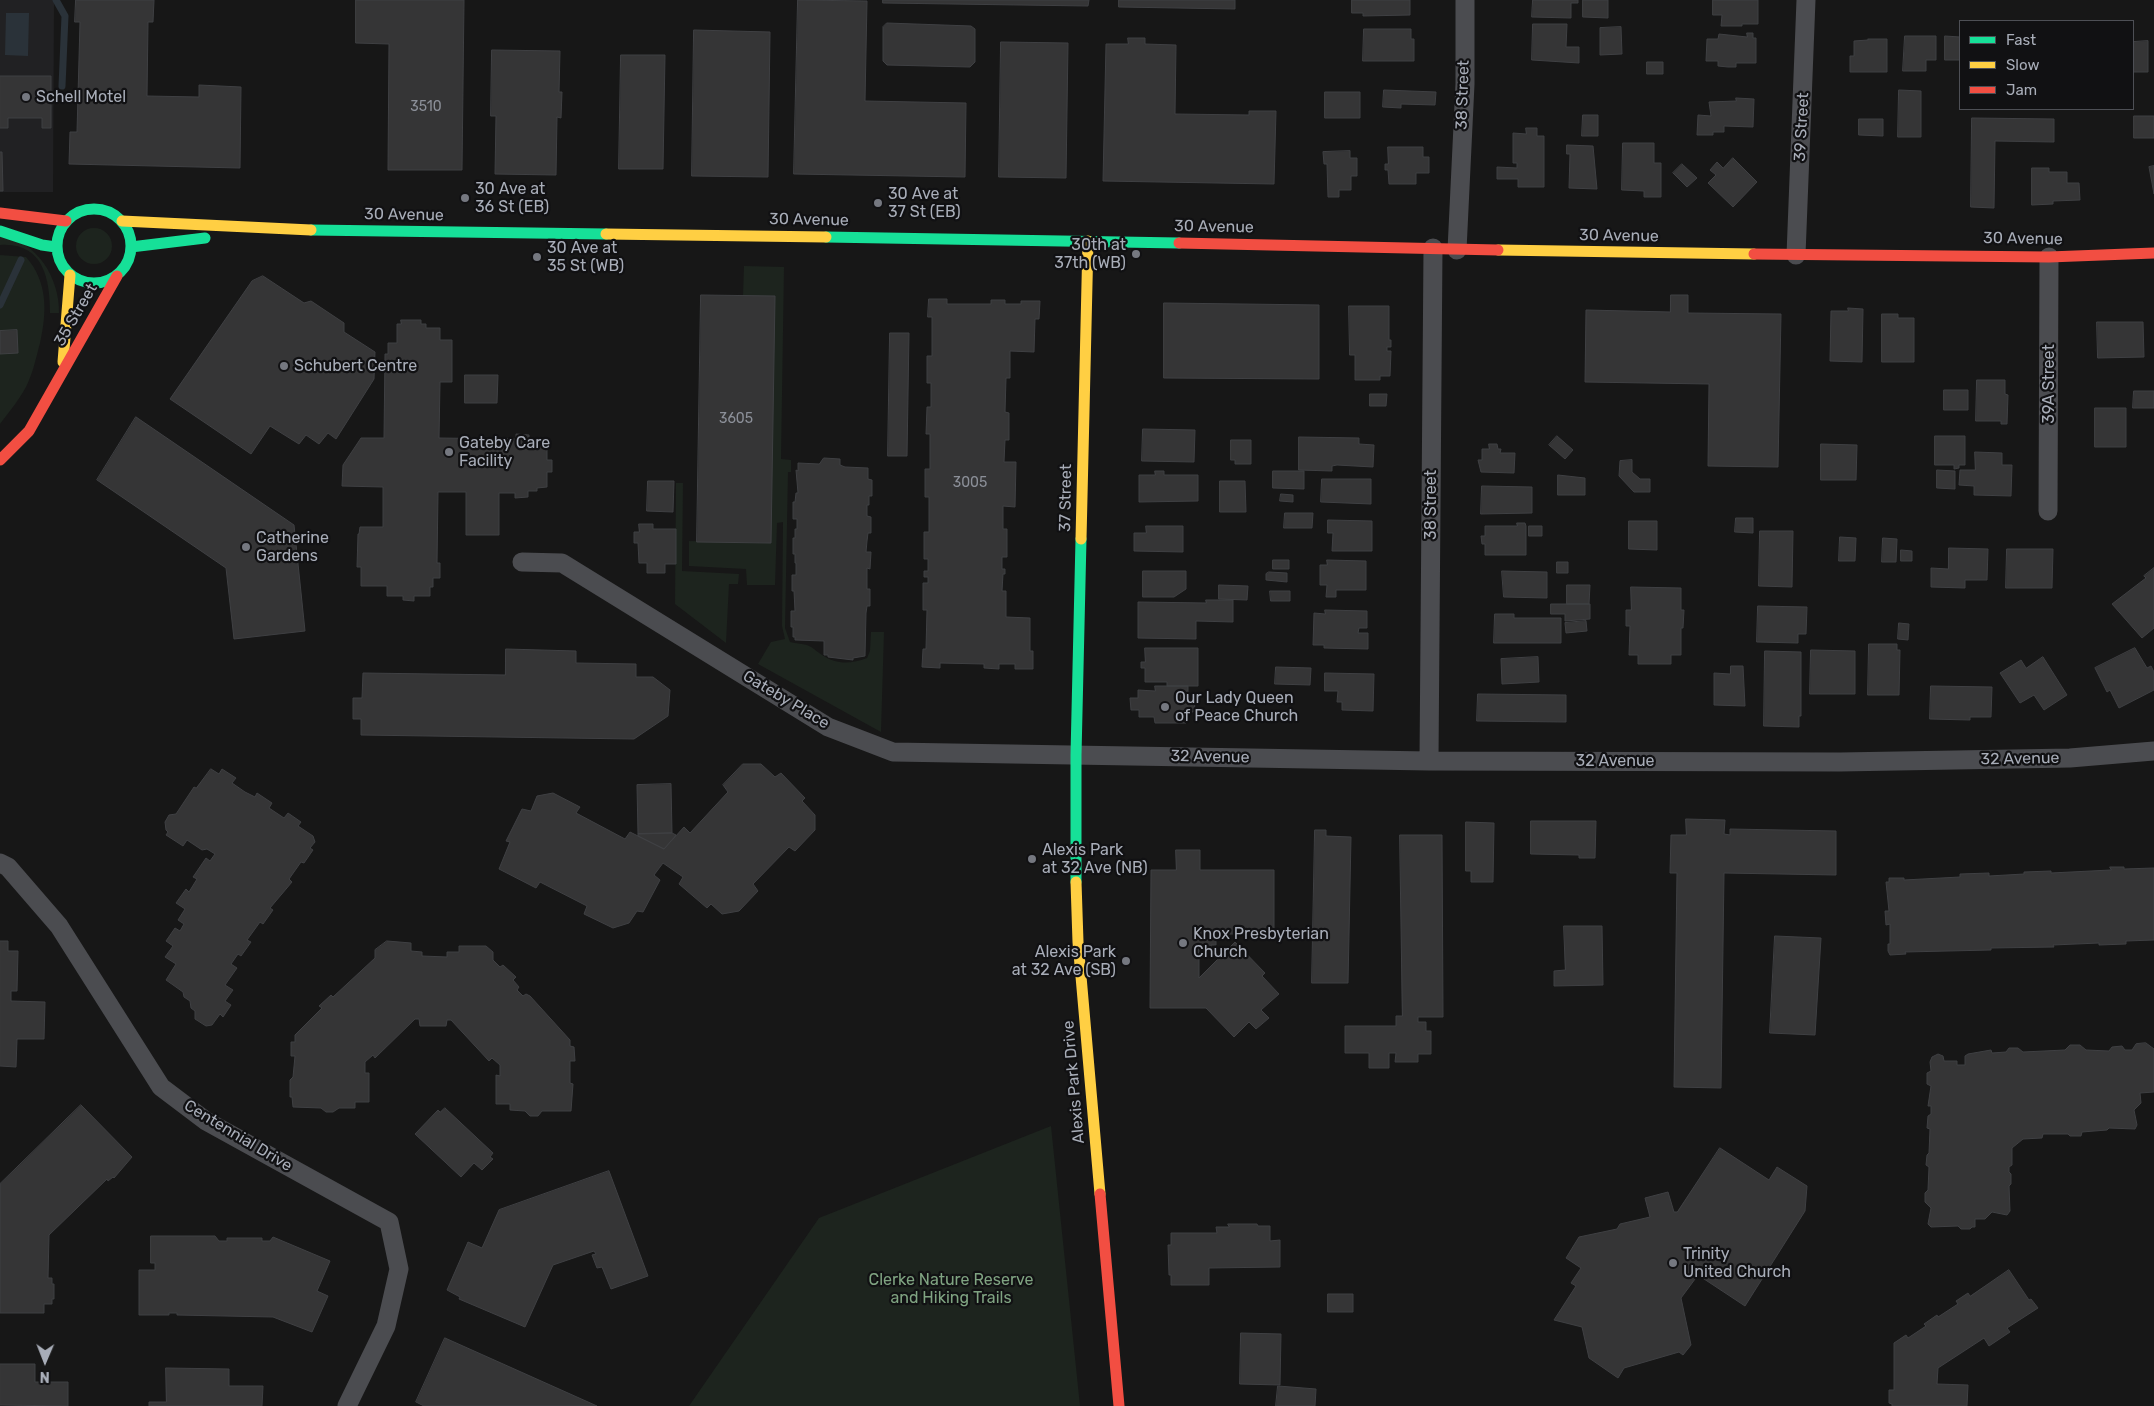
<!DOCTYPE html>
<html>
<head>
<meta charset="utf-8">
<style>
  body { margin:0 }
  #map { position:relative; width:2154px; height:1406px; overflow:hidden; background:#171717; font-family:Rubik,sans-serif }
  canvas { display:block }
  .legend { position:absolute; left:1959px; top:20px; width:175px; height:90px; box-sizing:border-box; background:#111113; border:1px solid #4d4f55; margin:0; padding:6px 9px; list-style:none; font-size:15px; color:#a8adb8 }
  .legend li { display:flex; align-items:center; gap:10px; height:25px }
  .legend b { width:25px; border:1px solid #4d4f55 }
  .north { position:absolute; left:20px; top:1336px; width:50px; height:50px; -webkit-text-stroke:4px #111113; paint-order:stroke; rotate:181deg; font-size:14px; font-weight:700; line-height:20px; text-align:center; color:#a8adb8 }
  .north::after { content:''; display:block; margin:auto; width:18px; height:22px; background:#a8adb8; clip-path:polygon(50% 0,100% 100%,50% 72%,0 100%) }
</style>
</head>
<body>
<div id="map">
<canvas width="2154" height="1406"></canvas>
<ul class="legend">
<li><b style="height:6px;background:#16e098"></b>Fast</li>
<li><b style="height:6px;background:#ffcf43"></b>Slow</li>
<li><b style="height:6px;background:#f24e42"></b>Jam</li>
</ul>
<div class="north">N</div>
</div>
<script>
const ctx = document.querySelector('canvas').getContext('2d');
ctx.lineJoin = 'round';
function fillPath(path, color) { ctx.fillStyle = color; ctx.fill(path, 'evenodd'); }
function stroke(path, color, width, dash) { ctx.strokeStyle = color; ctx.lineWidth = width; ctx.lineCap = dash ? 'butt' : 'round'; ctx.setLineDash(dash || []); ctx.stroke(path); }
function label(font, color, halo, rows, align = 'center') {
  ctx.font = font + ' Rubik,sans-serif'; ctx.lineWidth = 4.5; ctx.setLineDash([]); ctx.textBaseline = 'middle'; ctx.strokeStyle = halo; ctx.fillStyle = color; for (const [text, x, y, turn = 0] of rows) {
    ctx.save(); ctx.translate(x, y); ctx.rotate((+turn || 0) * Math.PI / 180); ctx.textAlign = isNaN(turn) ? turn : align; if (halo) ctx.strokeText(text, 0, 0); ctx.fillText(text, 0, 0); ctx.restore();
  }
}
fillPath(new Path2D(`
  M0,0H54L53,192H0Z`), '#212123');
fillPath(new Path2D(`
  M76 246a18 18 0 1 1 36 0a18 18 0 1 1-36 0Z
  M0,236C37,240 60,279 59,313H50C50,278 43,242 0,245Z
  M0,255L26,257C48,282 47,312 40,343C36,358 33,373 26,387C19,400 9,412 0,424Z
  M744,266L784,267L781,459L791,460V472H788L785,628L790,642C796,644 803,643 809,646C814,648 817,652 822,655C837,665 851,664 867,658L870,651L871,632H884L881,732L758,664L771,642L785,639L782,626L783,522L777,523L775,585H747L746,569L689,566V541L770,543L743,296Z
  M676,483H683L682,571L739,574L738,584H729L726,643L675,604Z
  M1051,1126L1080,1406H689L819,1218Z`), '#1d241e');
fillPath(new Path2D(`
  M6,13H29L28,56L5,55Z`), '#2a3239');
stroke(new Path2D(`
  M56,0L65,16L62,86
  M0,305L21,260`), '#2a3239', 7);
const building = new Path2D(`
  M76,0H154L153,22H148L147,96L199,97V85L241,87L240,168L69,164L70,132H77L80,22H75Z
  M356,0H464L462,170H388L389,44L356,43Z
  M798,0L867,1L865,101L966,103L965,177L794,174Z
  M883,0H1089L1088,6L883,3Z
  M1119,0H1235V9L1119,7Z
  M1352,0H1410V15L1363,16V13H1352Z
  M1533,0H1578V3H1571V18L1532,17Z
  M1583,0H1608V18L1583,17Z
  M1713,0H1758V24H1742V26H1721L1722,15H1713Z
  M887,23L971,26L975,29V62L970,67L887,65L883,61V27Z
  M1533,24H1567L1566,47H1579V63L1532,60Z
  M1621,27L1622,54L1600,55V28Z
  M1364,29H1411V39H1414V61H1363Z
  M694,30L770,32L768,177L692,176Z
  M1747,33H1753V38H1756V63H1736V67H1728L1718,66V61H1706L1707,39H1718L1719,34L1747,37Z
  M1905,36H1936V60H1926V71H1903Z
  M1945,36L1960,37V60H1945Z
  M1128,38H1145V44L1176,45L1175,114L1249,115V111H1276L1274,184L1103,181L1106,44H1128Z
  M1868,39H1887V72H1850V56H1854V41L1868,40Z
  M2148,41V72H2133V42Z
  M1001,42L1068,43L1066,178L999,177Z
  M492,50L560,51L559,92H562L561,118L557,117L556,175L495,174L496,116H491Z
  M621,55H665L663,169H619Z
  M1647,62H1663V74H1647Z
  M0,76H51V128H42V118H8V128H0Z
  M1384,90L1436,92L1435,105L1401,104V108L1383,107Z
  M1899,90L1921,91V137H1898Z
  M1325,92H1360V118H1325Z
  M1736,98L1754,99L1753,127L1724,126V132H1713V135H1697L1698,115L1711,116L1709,102L1736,101Z
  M1583,115H1598V136H1582Z
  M2134,116H2154V138H2134Z
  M1972,118L2054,119V142L1995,141L1994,208L1971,207Z
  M1859,119H1883V136L1859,135Z
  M1526,128H1537V136H1544V187H1518V179H1497V167L1517,168V163H1513V133L1526,134Z
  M1623,143H1654V163H1661V197H1644V191L1622,190Z
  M1567,145L1593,146L1597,189L1569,188L1570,154H1567Z
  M1388,147H1423V157H1429V173H1416V184H1389L1388,170H1385V164H1388Z
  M1350,151V158H1357V176H1351V190H1339V197H1328L1327,164H1324L1323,152Z
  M0,152H2L3,191H0Z
  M1733,158L1757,182L1733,207L1708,183L1716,175L1710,170L1717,162L1723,168Z
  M1682,164L1697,178L1687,187L1673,173Z
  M2154,166V194L2149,167Z
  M2032,168H2049V172H2067V183H2079L2080,200L2053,201V204L2032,205Z
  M263,276L304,303L311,301L344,323V332L375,352L374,379L336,439L328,433L319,444L306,435L299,444L270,426L251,454L170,399L252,281Z
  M701,295L775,296L771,543L697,542Z
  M1671,295H1688V313L1781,314L1778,467L1708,466L1709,384L1585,382L1586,310L1670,312Z
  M929,299H947V304H991V300H1005V304H1021V301H1040L1039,319H1035L1034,352L1010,351V378H1006L1005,412L1009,413V440H1005L1004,462H1016L1015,507L1003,506V529H1007V557H1002V569H1005V574H1003L1002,591H1006V617L1030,618V651H1033V669H1015V664H999V669L984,668V664L940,663V668L922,667L923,649H926L927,610H923V583H928V577H924V571H928V559H924V532H929V497H925V469H930V434H926L927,407H931V383H927V356H932V317H928Z
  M1164,303L1319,305V379L1164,378Z
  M1349,306H1389V340H1391V347H1387V351H1391L1390,376H1380V380H1355V355H1350Z
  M1848,308L1863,309L1862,362L1830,361L1831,311H1848Z
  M1882,314H1898V318H1914V362H1882Z
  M401,320H421V324H426V328H440V340H452V382H440L439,438L516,439V434L529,435V442L547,445V460H552V472H547V487L537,488V491H528V497L515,498V493H499V535H466V492H438L437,563H440V578H433V587H430V596H414V601L403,600V596H387V586H361V567H357L358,534H359L360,527H383V487L342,486L343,465L361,438H384L385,354H388V343H397V324H401Z
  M2097,322H2143L2144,357L2098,358Z
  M17,330L18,353L0,354V331Z
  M890,333H909L907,456H888Z
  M465,375H498L497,403H465Z
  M1977,380H2005V394L2008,395L2007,424H2001V421H1976Z
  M1944,390H1968V410H1944Z
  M2134,391H2154V408H2133Z
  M1370,394H1387L1386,406H1370Z
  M2095,408H2126V447H2095Z
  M136,417L294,525L305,631L234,639L226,568L97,480Z
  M1143,429L1195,430L1194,462L1142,461Z
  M1557,436L1573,450L1565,459L1549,445Z
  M1935,436H1965V465H1959V468L1954,469V465H1935Z
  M1299,437L1359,438V444L1374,445L1373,467L1337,465L1332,466V471L1299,470Z
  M1231,440H1251V464H1235V460H1231Z
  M1489,444H1497L1498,449H1501L1500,453H1515L1514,473L1481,472L1478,460H1482V449H1489Z
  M1821,444L1857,445L1856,480H1821Z
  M1975,452L2002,453V465H2012L2011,496L1974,495V486L1959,485L1960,470H1975Z
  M824,458L840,459V465L845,467L868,468V479L872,480V496H869V505H867V516L871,517V533H868L867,541L866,552H871L870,569L867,568V589H870V606H867L866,613L865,656L853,658V660L828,657V655H824V641L795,640V637H793V627H791V611H795L794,591H792V575H796V563H795V554H793V538H795V529H797V519H793V502H795L796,493H798L796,470L798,471V463L819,464Z
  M1632,460V472L1640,479H1650V492H1634L1619,476L1620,461Z
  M1937,470L1955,471V489L1937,488Z
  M1155,471H1164V475H1198V501L1139,502V475H1155Z
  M1273,471H1304V489L1273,488Z
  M1558,475L1585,478V495H1558Z
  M1322,479H1371V504L1321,502Z
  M648,481H674L673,512L647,511Z
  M1220,481H1245L1246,512H1220Z
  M1482,486L1532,487V513L1481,514Z
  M1281,494L1293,495V502L1280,501Z
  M1285,513H1313L1312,528H1284Z
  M1736,518H1753V533L1735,532Z
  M1328,520L1372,521V551H1332L1333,533H1328Z
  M1629,521H1657V550L1629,549Z
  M1517,523H1525L1526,526V555H1485V544H1482L1481,536H1485V526H1517Z
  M639,524H653V529H676V564H665V573H647V563H639L638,543H634V532H639Z
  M1146,526H1183V552L1134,551V533H1146Z
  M1529,526H1542V536H1529Z
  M1760,531H1793L1792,587L1759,586Z
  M1840,537L1856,538L1855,561H1839Z
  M1883,538L1897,539L1896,562H1882Z
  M1949,548L1988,549L1987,580H1965V588L1931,587V568L1948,569Z
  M2007,549H2053L2052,588H2006Z
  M1901,550L1912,551V561H1901Z
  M1273,560H1289V569H1273Z
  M1327,560L1366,561V590H1336V597H1326L1327,585H1320V565H1327Z
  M1557,562H1568V573H1557Z
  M2154,568V628L2142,638L2112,604L2146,578L2144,576Z
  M1143,571H1186V589L1174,597H1143Z
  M1502,571L1547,572V598L1504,597Z
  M1269,572L1287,573V582L1266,580V574Z
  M1219,585L1248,586L1247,600L1219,599Z
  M1567,585H1590L1589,604H1567Z
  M1631,587L1681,588V610H1684L1683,628H1681V655H1671V664H1638V655H1629L1630,626H1626V610H1631Z
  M1270,591H1290V601H1271Z
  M1206,600H1233V622L1196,621V639L1138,638V602L1206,603Z
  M1551,604H1590V619L1565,621V614H1551Z
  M1758,606L1807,607L1806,634H1798V643L1757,642Z
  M1325,610L1367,611V628H1359L1358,633H1368V649L1324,648V645H1313L1314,613L1325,614Z
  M1495,614H1514V618H1561V643H1494Z
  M1586,621L1587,631L1566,633L1565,623Z
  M1899,623L1909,624L1908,640L1898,639Z
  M1869,644H1897V650H1900L1899,695H1868Z
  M1145,648H1198V686H1167V682H1145V668H1141V662H1145Z
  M2135,648L2147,668L2151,666L2154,672V690L2119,708L2110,690L2107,692L2095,668Z
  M506,649L576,651V663L636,664V677H653L670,690L668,716L634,739L361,735V719H353V698H362L363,673L505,675Z
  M1811,650L1855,651V694H1810Z
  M1765,651L1801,652V716H1799V727L1764,726Z
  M1538,657L1539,682L1502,684L1501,659Z
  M2043,657L2067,695L2044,710L2034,695L2020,703L2000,673L2021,660L2026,668Z
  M1731,666H1743L1745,706L1714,705V673L1730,674Z
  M1276,667L1311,668L1310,685L1275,684Z
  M1325,673L1374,674L1373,711L1342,710V702H1337L1338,691H1325Z
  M1155,686H1188V692L1194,699L1195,710L1186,717V723H1155L1154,717H1139V710H1131L1130,698H1138V690L1155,691Z
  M1931,686L1992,687L1991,717H1970V720L1930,719Z
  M1478,694L1566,695V722L1477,721Z
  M743,764H761L775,777L781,773L805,798L802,801L815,815V830L795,851L789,847L753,884L758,891L739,911L722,914L711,904L707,908L679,884L683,877L663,863L654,875L660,880L643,912L637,911L629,923L613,928L584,914L587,906L540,882L536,888L499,869L510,842L506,841L522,809L531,811L537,796L553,793L580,807L576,813L625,839L630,832L664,849L684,827L690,833L728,792L723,785Z
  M211,769L219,774L222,769L236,778L232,783L245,792L255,797L257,793L272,803L269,808L284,818L288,813L301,822L298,826L313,836L315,842L310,848L313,850L304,863L301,862L289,879L292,882L270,908L273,910L263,924L260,922L247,940L251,942L241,956L238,954L231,964L237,968L225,985L233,990L225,1001L231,1005L223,1017L220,1014L212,1025L206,1026L195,1019V1011L191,1008L190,1001L184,997L183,992L166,980L176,964L165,957L173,946L166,941L175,928L180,931L184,924L178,920L185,909L176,903L186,889L189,892L197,879L193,877L206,858L210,861L215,854L207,849L202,850L187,840L183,846L166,835L168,832L166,830L165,822L169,815L176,814L194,787L196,788Z
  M671,784L672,833L638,834L637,785Z
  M1686,819L1725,820L1724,834L1730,835V829L1836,831V875L1724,873L1721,1088L1674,1087L1677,873H1670L1671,835H1686Z
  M1531,821H1596L1595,858H1579V855L1531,854Z
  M1466,822L1494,823L1493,882H1471V871H1466Z
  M1315,830H1326V836L1351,837L1348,983H1312Z
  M672,833L676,835L664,849L638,836V834Z
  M1400,835H1442L1443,1017H1418V1022H1426V1031H1431V1054H1418V1062H1395L1396,1053H1389V1068H1369V1053H1345V1026H1396V1016H1402Z
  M1176,850H1200V870H1274V934H1216V945H1211L1212,949H1199V978L1235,942L1265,973L1262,976L1279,994L1261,1010L1269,1018L1256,1029L1249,1022L1234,1037L1206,1008H1150L1151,870H1176Z
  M2110,867H2124V869L2154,868V940L2126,941V944L2099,945V943L2053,945L2054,947L1991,948V950L1905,952L1906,954L1890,955L1888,951V944H1890V924L1886,925L1885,911H1889L1886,882H1889V878H1904V880L1960,877V874L1989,873V876L2024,874V872L2051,871V873L2111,870Z
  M1564,926H1602L1603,985L1554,986V971L1565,970Z
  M1775,936L1821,938L1815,1035L1770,1033Z
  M0,941H8V951H18L17,991H11V1001L45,1002L44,1039H17L16,1067L0,1066Z
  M387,941L411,943V951L422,952V956L447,957V952H459V946H486L493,952V960L500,967L503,965L516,977L513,980L519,987L517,990L523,996L526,994L530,996L570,1040V1046L574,1047L575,1061H570V1083L573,1084L571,1111H542L538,1116H530L525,1111L510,1110V1104H496V1075L500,1076V1065L492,1058L489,1061L451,1020H447L446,1026H420L419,1019H415L375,1058L373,1055L365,1062V1073H369V1102H355V1108H339L333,1112H326L321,1108L293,1107L292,1097H290V1080L293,1077L295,1056H291V1042H295V1035L322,1008L319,1006L331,995L333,997L375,958V950Z
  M2146,1043L2154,1049V1092L2140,1093L2141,1103L2134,1110L2137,1125L2135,1129L2109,1128L2107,1130L2082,1132L2081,1136H2070L2068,1134H2043L2042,1138L2023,1139L2012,1148V1165L2009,1167V1172L2011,1174V1184L2009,1186L2010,1211L2007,1215L1992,1212L1985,1219H1975V1227H1972L1970,1229H1961L1958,1226L1931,1227L1928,1224L1931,1208L1925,1202V1193L1928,1190L1929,1167L1926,1165L1927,1155L1929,1153L1930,1129L1927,1128L1928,1116L1931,1114V1106H1928L1931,1086L1927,1084V1073L1931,1071L1930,1062L1932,1057L1938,1054L1943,1056L1944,1061H1957V1065H1965V1056L1968,1054L1991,1050L1992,1053L2006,1052L2009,1048H2018L2023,1052L2065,1050L2070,1045H2080L2086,1050L2109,1051L2112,1047L2122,1046L2125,1050H2132L2136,1044Z
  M81,1105L132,1157L114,1178L113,1177L108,1181L107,1179L49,1235L48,1278H52V1284H54V1299H52V1304H44V1313H0V1184Z
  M445,1108L493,1153L490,1157L493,1159L482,1170L474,1163L461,1177L415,1134L438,1110L440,1112Z
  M1720,1148L1769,1180L1777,1167L1807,1186L1805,1211L1745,1306L1698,1275L1681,1298L1691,1345L1683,1355L1679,1352L1624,1368L1618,1378L1589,1358L1582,1327L1554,1320L1576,1286L1571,1283L1581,1268L1566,1258L1579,1237L1617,1229L1620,1224L1650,1217L1645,1198L1668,1192L1674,1212H1677Z
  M609,1171L648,1276L611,1289L602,1267L597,1268L592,1255L596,1254L594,1251L553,1265L525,1327L459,1299L460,1297L447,1290L468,1242L482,1248L499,1210Z
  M1228,1224H1257L1258,1226H1270V1241L1280,1240V1267L1209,1268V1285H1171V1275H1169L1168,1245H1171V1233H1217L1216,1227H1229Z
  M151,1236H215L219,1241H227V1238H262V1241H270L273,1237L330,1261L317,1291L328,1296L312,1332L273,1317L177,1315V1313H169V1315H139V1270H155V1263H151Z
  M2009,1270L2029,1300L2031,1299L2038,1308L2007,1328L2010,1332L1989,1346L1984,1338L1938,1368L1937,1384L1968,1385L1967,1406H1892V1404L1889,1403V1390H1894V1343L1906,1335L1908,1338L1926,1326L1924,1324L1937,1315L1938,1317L1958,1304L1956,1301L1968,1293L1970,1296Z
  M1328,1294H1353V1312H1328Z
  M1241,1333L1281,1334L1280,1385L1240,1384Z
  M445,1338L597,1406H424L416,1402Z
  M0,1364H35V1382H68V1406L0,1405Z
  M166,1368L229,1369V1386H263L262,1406H149V1402H166Z
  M1278,1386L1316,1389L1315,1406H1276Z`);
fillPath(building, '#353536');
stroke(building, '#3f4043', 1);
stroke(new Path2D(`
  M1457,250L1465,84V0
  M1796,255L1806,0
  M2048,511L2049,257
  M522,562L562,563L828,727L893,752L1429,761L1840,762L2070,758L2154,751
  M1429,761L1433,248
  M0,863L8,867L59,926L161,1087L206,1121L389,1222L399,1269L386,1326L347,1406`), '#4b4c50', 19);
stroke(new Path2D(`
  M57 246a37 37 0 1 1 74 0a37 37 0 1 1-74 0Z
  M311,230L606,234
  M0,231L42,245L56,247
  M826,237L1179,243
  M131,247L205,238
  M1076,882V755L1081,539`), '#16e098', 11);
stroke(new Path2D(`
  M122,221L311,230
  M606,234L826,237
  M1498,250L1754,254
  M63,362L70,275
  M1081,539L1088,241
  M1076,882L1078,942L1100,1194`), '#ffcf43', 11);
stroke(new Path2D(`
  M0,213L66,221
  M1179,243L1498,250
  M1754,254L2049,257L2154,253
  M0,460L29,431L117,276
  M1100,1194L1119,1406`), '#f24e42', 11);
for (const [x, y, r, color] of [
  [26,97,5,"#757880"],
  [465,198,5,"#757880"],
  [878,203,5,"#757880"],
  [1136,254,5,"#757880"],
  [537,257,5,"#757880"],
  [284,366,5,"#757880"],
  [449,452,5,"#757880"],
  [246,547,5,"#757880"],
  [1165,707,5,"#757880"],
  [1032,859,5,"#757880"],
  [1183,943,5,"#757880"],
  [1126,961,5,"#757880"],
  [1673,1263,5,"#757880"]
]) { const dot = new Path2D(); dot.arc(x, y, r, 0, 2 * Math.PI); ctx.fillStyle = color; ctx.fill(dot); stroke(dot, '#111113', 2); }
label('14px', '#8b8f98', null, [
  ["3510",426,107],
  ["3605",736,419],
  ["3005",970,483]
]);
label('16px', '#a8adb8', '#111113', [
  ["38 Street",1463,95,-88],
  ["39 Street",1802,127,-87],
  ["30 Avenue",404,215,1],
  ["30 Avenue",809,220,1],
  ["30 Avenue",1214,227,1],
  ["30 Avenue",1619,236,1],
  ["30 Avenue",2023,239,1],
  ["35 Street",76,315,-60],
  ["39A Street",2049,384,-90],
  ["37 Street",1066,498,-89],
  ["38 Street",1431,505,-90],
  ["Gateby Place",786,700,31],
  ["32 Avenue",1210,757,1],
  ["32 Avenue",2020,759,-1],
  ["32 Avenue",1615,761],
  ["Alexis Park Drive",1074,1082,-95],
  ["Centennial Drive",238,1136,31]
]);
label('16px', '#a8adb8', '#111113', [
  ["Schell Motel",36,97],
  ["30 Ave at",475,189],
  ["36 St (EB)",475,207],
  ["30 Ave at",888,194],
  ["37 St (EB)",888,212],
  ["30th at",1126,245,"right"],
  ["37th (WB)",1126,263,"right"],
  ["30 Ave at",547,248],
  ["35 St (WB)",547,266],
  ["Schubert Centre",294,366],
  ["Gateby Care",459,443],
  ["Facility",459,461],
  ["Catherine",256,538],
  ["Gardens",256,556],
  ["Our Lady Queen",1175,698],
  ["of Peace Church",1175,716],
  ["Alexis Park",1042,850],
  ["at 32 Ave (NB)",1042,868],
  ["Knox Presbyterian",1193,934],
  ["Church",1193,952],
  ["Alexis Park",1116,952,"right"],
  ["at 32 Ave (SB)",1116,970,"right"],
  ["Trinity",1683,1254],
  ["United Church",1683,1272]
], 'left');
label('16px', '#7fa381', '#111113', [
  ["Clerke Nature Reserve",951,1280],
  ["and Hiking Trails",951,1298]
]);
</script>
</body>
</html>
